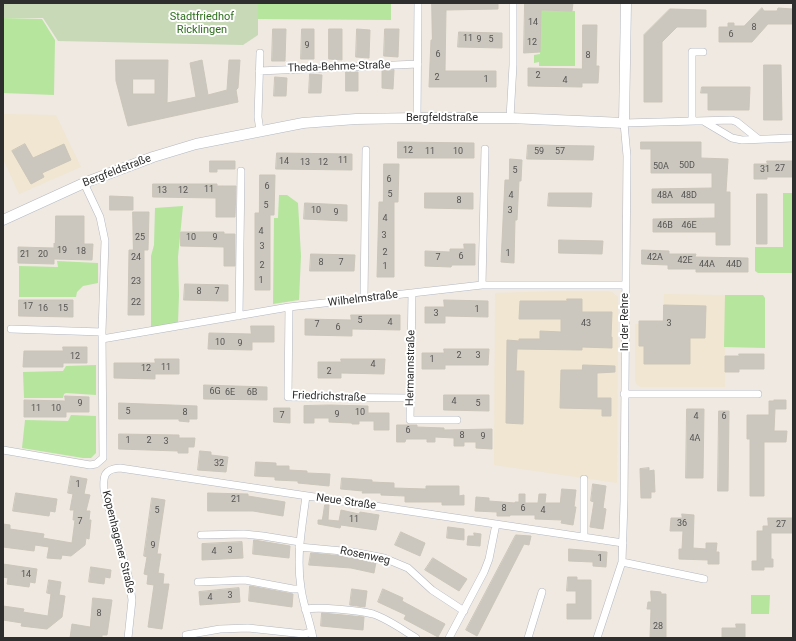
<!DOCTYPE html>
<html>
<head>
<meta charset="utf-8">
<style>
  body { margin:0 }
  #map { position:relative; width:796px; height:641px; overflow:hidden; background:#efe9e1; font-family:Roboto,sans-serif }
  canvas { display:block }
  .frame { position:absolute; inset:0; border:4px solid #2e2e2e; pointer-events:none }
</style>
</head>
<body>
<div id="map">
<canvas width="796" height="641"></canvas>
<div class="frame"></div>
</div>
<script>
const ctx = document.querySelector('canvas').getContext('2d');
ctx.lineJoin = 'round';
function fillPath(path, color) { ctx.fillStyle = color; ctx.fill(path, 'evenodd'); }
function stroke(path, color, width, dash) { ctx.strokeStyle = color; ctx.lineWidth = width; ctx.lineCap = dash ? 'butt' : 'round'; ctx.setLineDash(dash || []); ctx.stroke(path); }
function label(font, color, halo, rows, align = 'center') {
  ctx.font = font + ' Roboto,sans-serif'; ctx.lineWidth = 4; ctx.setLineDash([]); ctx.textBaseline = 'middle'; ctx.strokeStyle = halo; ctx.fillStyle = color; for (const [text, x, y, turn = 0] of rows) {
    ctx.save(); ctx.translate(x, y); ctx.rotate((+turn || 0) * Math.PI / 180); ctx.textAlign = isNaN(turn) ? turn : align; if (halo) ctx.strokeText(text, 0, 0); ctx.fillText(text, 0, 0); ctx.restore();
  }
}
fillPath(new Path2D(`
  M3,114L56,115L81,167L19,194L3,159Z
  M559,291H608L612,292L618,297L617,483L494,465L495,293Z
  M664,294L725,295V387H641L637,385L635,381V324H639V346H644L663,330Z`), '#f0e6d1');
fillPath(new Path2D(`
  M258,3H391V20L258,19Z
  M540,10L575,11V66H539V62L534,63V55L540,54Z
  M3,18L42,19L55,40L54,95L3,93Z
  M783,193H793V273H758L755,271V247H783Z
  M279,195H287L298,203L301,256L299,300L273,304L274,218H278Z
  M183,206L178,257L179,295L178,323L151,328V256L154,245L155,208Z
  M57,261L98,263V283L83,286L77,292L76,297H19V266L58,267Z
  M725,295H763L765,298V348L724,347Z
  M96,365V395L66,393L64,394L63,398H24L23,372L63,371L66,366Z
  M71,415L96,416V453L91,458H83L22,448L25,420L68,421Z
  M751,595H770L769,614H751Z`), '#b6e59e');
fillPath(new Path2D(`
  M3,3H258V35L243,45L58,41L43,18H3Z`), '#c8d9b8');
const building = new Path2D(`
  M432,3H498V9L446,10L445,71H496V87H429L431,40H432Z
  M525,3H573L572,11L541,10L540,52L524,53Z
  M762,8L764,11H777L778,8L793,9V24H768L752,42H719V27H728V23H734V26H744Z
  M670,9L706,10V27H677L662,42V102H644V35Z
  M583,25H597L596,66H599L598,83H582V87L528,86V68L582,69Z
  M273,29H286L285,61H272Z
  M302,29H314V59H301Z
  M329,29H342V60L329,59Z
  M357,29L370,30L369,58L356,57Z
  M385,29H399L398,57L384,56Z
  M459,32L502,33V48L458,47Z
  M116,60H168L167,103L196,97L190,63L202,60L208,95L227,90L229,60H240L238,88L236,90L238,102L128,126L116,81ZM133,79H155V94H133Z
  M764,65H781L782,120H764Z
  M394,70L393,89L382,88V71Z
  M346,72H358V91H346Z
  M310,74L322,75L321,93H309Z
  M275,77L287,78L286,96H274Z
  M702,87H750L749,110H708V93H701Z
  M398,142L474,143V158H398Z
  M641,142H701V158L728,159L726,192H730V245H716V232H653V219L715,218V203H652V189L712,188V173H651V149H641Z
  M25,144L33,158L64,144L71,160L42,173L44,177L31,184L12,151Z
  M528,145L594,146L593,160L527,159Z
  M277,153L352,154V170L276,169Z
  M510,159L522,160L521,181H519L517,220H515L514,263L501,262L505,180H509Z
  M210,161H235V169H217V172H210Z
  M767,161H793V177H767V179H754V164H767Z
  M384,164H399L398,202H394V277H377L379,202H383Z
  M260,175H275L274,215H270V290H255V213H259Z
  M153,184H217V186H236L235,217H216V198L153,197Z
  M425,193H473V209L425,208Z
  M549,193H592L591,207L548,206Z
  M757,194H767V244H757Z
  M110,196L133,197V210H110Z
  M305,203L347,205V221L304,219Z
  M133,212H149L148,250H144V315H128L129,250H133Z
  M56,216H84V244H93L92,260L54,259V264L18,263V247L54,248V243L55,244Z
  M181,232H224V234H235V266H224V247L181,246Z
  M559,240L603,241L602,254L559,253Z
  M464,244H475V265H452L451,267L425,266V251L450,252V249H464Z
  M642,250L669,251V254H696L695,257L748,258V272H696V269H668V265L642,264Z
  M311,254L355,255L354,271H310Z
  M185,284L228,285V301L184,300Z
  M567,299H582V312H612L611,337H612V348L582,347V350L517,349L516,371H524L523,424L506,423L507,340L519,341V339H540V331L561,332V319H519L520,301H567Z
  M19,300H73V317L19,316Z
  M444,300L488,301V317L445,316V323H425V307H444Z
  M664,305L706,306L705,338H690V364H644V346H639V321H663Z
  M351,315H400V330L352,329V336L305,335V319L351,320Z
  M251,326H274V342H252V350L208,349L209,333L251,334Z
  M63,347H87V363H63V367H23L24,351H63Z
  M444,349H489L488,365H445V369H422V353H444Z
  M739,354H764V369H739V372H725V356H739Z
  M155,359H179V374H155V379L114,378V363H155Z
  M341,359H385L384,374L341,373V378H318V362H341Z
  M583,365L615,366V372L597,373V398H611V416H602V409L560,408L561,370H582Z
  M204,385L267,387V400L204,399Z
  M444,395H489V411L444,410Z
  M65,396L89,397V412H66V417H24V400L65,401Z
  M774,400H786V409H775L774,431H787L786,442H764V496H750V439H747V415H769V401H774Z
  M119,403L197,406V419H189V422L179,421V419H119Z
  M330,405L368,406V413H389V430H374V421H359V424H352V423L329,422V418H314V423H304V406Z
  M274,408H290V423L274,422Z
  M687,409H704L703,478H686Z
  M719,411H729L728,491H718Z
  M397,425H417V427L444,428V430L492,429V449L476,448V442H464V446H454V438L435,437V442H427V439H406L405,442H397Z
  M119,434L179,435V438H195L194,447H188V453H178V451L119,449Z
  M200,451L211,452V455L228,457L226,472L198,470Z
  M256,462L276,463V466H289V470L307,471V473L330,474L329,486L298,483V481L275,480V477L255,476Z
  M649,468V471L654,470L655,492H651V498H641L640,469Z
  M71,476L87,479L84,494L90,495L86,511H90L89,520H91L89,539L86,538L85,545L71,556L62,555L61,559L47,558L49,547L35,545L34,551L3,547V524L10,525V529L44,534L43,538L72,543L75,520H73L74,510H70L73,494L68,493Z
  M342,478L372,480V482L394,483V488L426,489V486H459V496L464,495V505H442V502H405V496L381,495V493H362L363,491L341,489Z
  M593,484L606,486L603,508L606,509L603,529L590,527L594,502L591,501Z
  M562,489L576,490L574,507H576L573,525L561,523L562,520L535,519V515H510V516H497V512L475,511L476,497L489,498V501L515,503V502H519V494H525V503H538L539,494H546L545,503H560Z
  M16,493L57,499L55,512L50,511L49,516L13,511Z
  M208,493L248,494V496L285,502L283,516L253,511H208Z
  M152,498L165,500L157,554H161L158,573L164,574L163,584H169L162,629L148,627L154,585L147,584L148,575L144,574L147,557L144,556Z
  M325,505H329L328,520L339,521L341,510L359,514L360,512L379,515L376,530L341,525L340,528L318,524V520H322Z
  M682,514L694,515L693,548L706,549V543H717L716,552H719V564H708V560L679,559V549H682L683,531H670L671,518H682Z
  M768,518H793V533H771V559H773V567H764V570H752V561H757V531H763V526H768Z
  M448,527L464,529V540L447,538Z
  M401,532L425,543L420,556L395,545Z
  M474,533L481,534L480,546L467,545L468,536H474Z
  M516,535L531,536L529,545L524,544L477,636L466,630Z
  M254,540L290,546L289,558L253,554Z
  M242,542L243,558L202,560V544Z
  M569,549L607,552L606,567L593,566V562L569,561Z
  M311,553L353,557L376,562L374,573L351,568L309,565Z
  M433,558L467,579L459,591L425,570Z
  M3,564L37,569L35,583L30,582L29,587L7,584L8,578L3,577Z
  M91,567L111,570L110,578L105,577L104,584L89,582Z
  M568,577H577V580H591V619H567V604H576V591H567Z
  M49,580L61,582L59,595L65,596L62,617L47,629L21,626L22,623L3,620V606L24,609L23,612L48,616L51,594L47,593Z
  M250,586L293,594L292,607L249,601Z
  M239,588L240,602L200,605L199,592Z
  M352,589L367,591L365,607L350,605Z
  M383,589L403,598L402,601L445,624L438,637L404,619L406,615L378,602Z
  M651,591L661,592V594H666V638H650L651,609H647L648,602H651Z
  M93,598L112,600L107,635H102V638H70L72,624L90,627Z
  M322,613L364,617L363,630L321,626Z
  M736,624H745V638H722V628H736Z`);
fillPath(building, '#cbc7bf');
stroke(building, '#cbc5ba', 1);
const street = new Path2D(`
  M260,53L258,117L260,131
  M259,71L418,64
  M417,118L418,3
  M510,118L513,65V3
  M692,121V52H703
  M705,122L732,138L742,140L793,138
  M482,285L485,149
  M412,293L410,420H457
  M364,298L366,150
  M289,307L288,397L411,398
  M239,316L241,171
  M11,329L102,332
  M102,339L289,307L482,285H625
  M624,394H758
  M3,450L90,465L96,464L103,458L102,332L105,241L100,217L84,183
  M306,496C302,527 296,557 301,588C303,605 310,621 313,638
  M201,535L244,534L263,536L300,542
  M584,537V479
  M299,547L353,552L384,558L408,568L432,590L464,611
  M622,562L704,579
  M198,582L245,580L293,589H301
  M305,609C322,607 357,610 373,614C388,619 403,630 416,638
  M186,635L220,629L248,628L304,634L312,632
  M128,638L132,600L129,579L104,490C103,476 104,469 120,468L623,543
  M449,638L484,572L489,559L496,524
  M528,638L542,592
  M597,638L622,562L624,501L627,156L624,123L732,120L737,122L757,138`);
const secondary = new Path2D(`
  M3,220L84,183L153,157L196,144L303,123L356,119L417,118H510L624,123L626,3`);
stroke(street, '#b4b7c1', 8);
stroke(secondary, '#b4b7c1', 11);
stroke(street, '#fff', 7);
stroke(secondary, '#fff', 10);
label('9px', '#555452', null, [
  ["14",533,23],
  ["8",754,28],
  ["6",731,35],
  ["11",468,39],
  ["9",479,40],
  ["5",491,40],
  ["12",532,43],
  ["9",307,46],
  ["6",438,55],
  ["8",588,56],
  ["2",538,76],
  ["2",437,78],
  ["1",486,80],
  ["4",565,81],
  ["12",408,151],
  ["11",430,152],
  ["10",458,152],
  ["59",539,152],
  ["57",560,152],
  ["11",343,161],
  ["14",284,162],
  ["13",305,163],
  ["12",323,163],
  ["50D",687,166],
  ["50A",661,167],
  ["27",780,169],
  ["31",765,170],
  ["5",515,171],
  ["6",389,180],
  ["6",267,187],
  ["11",209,190],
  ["13",162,191],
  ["12",183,191],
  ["5",390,195],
  ["4",511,196],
  ["48A",665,196],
  ["48D",689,196],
  ["8",459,201],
  ["5",266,206],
  ["10",316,211],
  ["3",510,211],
  ["9",336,213],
  ["4",385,219],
  ["46B",665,226],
  ["46E",689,226],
  ["4",261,232],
  ["3",384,236],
  ["25",140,238],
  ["10",191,238],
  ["9",215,238],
  ["3",262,247],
  ["19",62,251],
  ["18",81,252],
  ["2",385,253],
  ["1",508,254],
  ["21",25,255],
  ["20",43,255],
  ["6",461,257],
  ["24",136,258],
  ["7",438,258],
  ["42A",655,258],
  ["42E",685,261],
  ["8",321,263],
  ["7",341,263],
  ["44A",707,265],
  ["44D",734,265],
  ["2",262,266],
  ["1",385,267],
  ["1",261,281],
  ["23",136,282],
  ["8",199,292],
  ["7",217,292],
  ["22",136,303],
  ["17",28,307],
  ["16",43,309],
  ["15",63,309],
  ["1",477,310],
  ["3",436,314],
  ["5",360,321],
  ["4",390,323],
  ["43",586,324],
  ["3",669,324],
  ["7",317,325],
  ["6",338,328],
  ["10",220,343],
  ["9",240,344],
  ["2",459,356],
  ["3",478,356],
  ["12",75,357],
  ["1",432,360],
  ["4",373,365],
  ["11",166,368],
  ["12",146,369],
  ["2",329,372],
  ["6G",215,392],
  ["6E",230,393],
  ["6B",252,393],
  ["4",454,402],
  ["9",80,404],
  ["5",478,404],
  ["11",36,409],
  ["10",56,409],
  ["5",128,412],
  ["8",185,413],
  ["10",360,413],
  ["9",337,415],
  ["7",282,416],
  ["4",696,417],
  ["6",724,417],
  ["6",408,431],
  ["8",462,436],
  ["9",483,437],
  ["4A",695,439],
  ["1",128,441],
  ["2",149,441],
  ["3",166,442],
  ["32",219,464],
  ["1",78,485],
  ["21",236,500],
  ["8",504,509],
  ["6",523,509],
  ["5",157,511],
  ["4",543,511],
  ["11",354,520],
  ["7",80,522],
  ["36",682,524],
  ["27",781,525],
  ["9",153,546],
  ["3",230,551],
  ["4",214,552],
  ["1",600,559],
  ["14",26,575],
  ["3",230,596],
  ["4",210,598],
  ["8",99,614],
  ["28",658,627]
]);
label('11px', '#2c6e1b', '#fff', [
  ["Stadtfriedhof",202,17],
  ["Ricklingen",202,30]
]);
label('11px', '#2e2e2e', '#fff', [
  ["Theda-Behme-Straße",339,67,-2],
  ["Bergfeldstraße",442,118],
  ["Bergfeldstraße",117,171,-21],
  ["Wilhelmstraße",363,299,-7],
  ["In der Rehre",625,322,-90],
  ["Hermannstraße",411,368,-89],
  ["Friedrichstraße",329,397,2],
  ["Neue Straße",346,502,8],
  ["Kopenhagener Straße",118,542,76],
  ["Rosenweg",365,556,12]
]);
</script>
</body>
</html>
